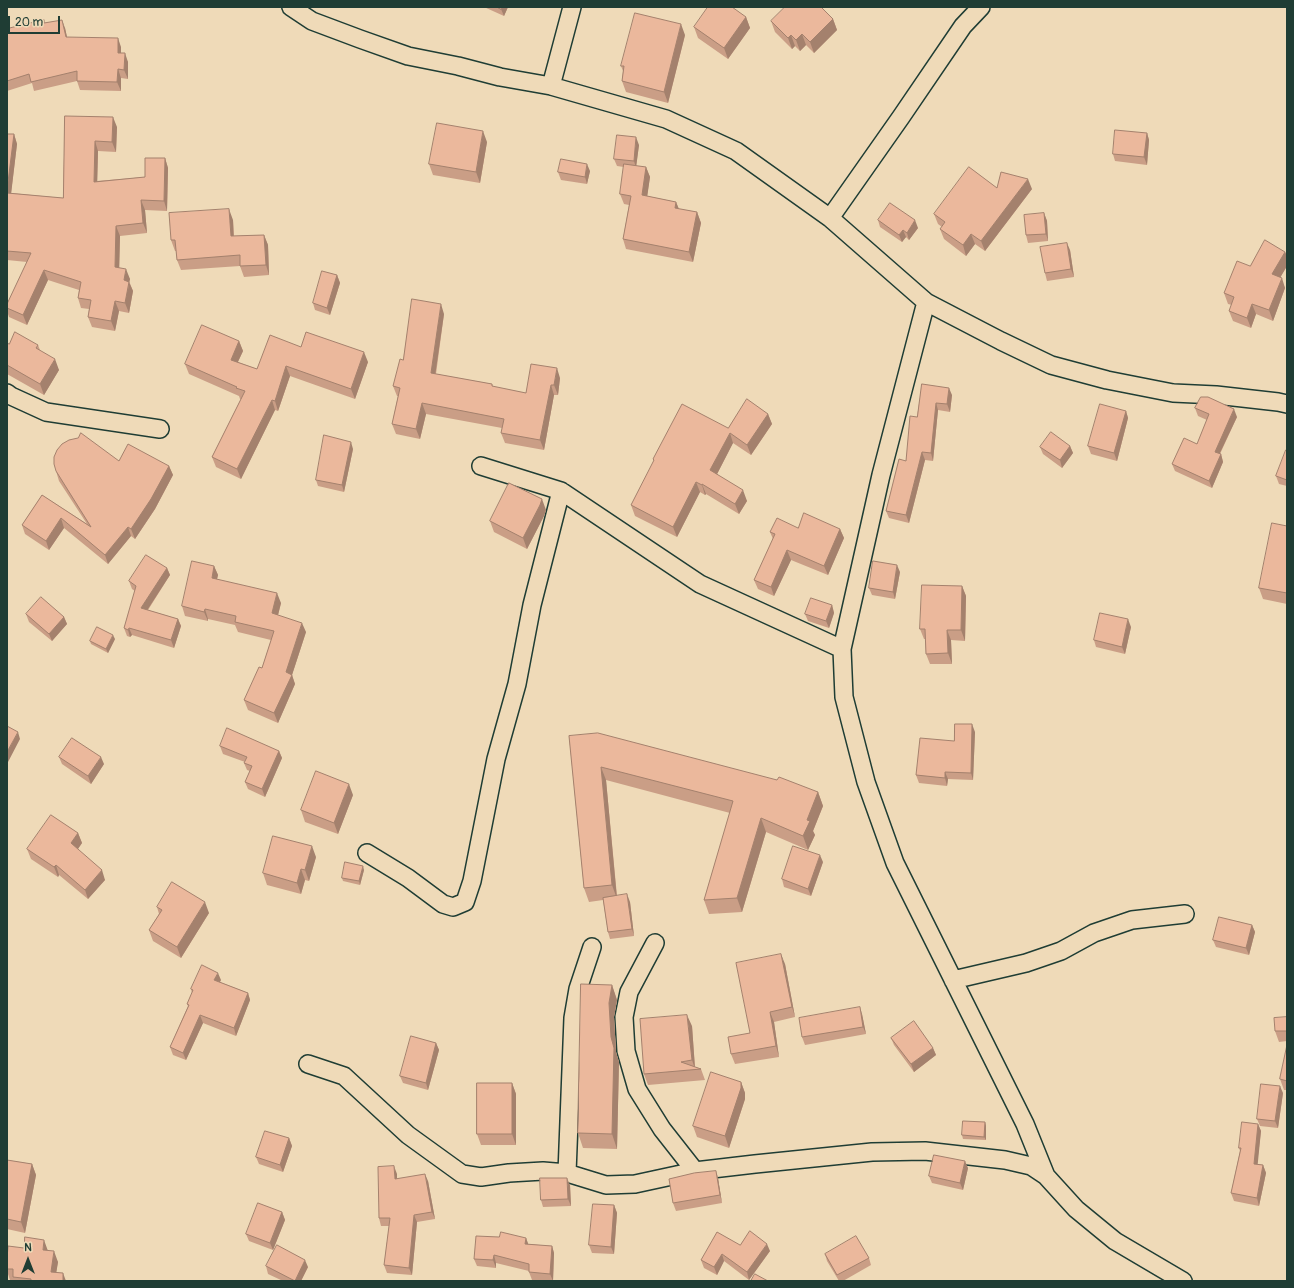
<!DOCTYPE html>
<html>
<head>
<meta charset="utf-8">
<style>
  body { margin:0 }
  #map { position:relative; width:1294px; height:1288px; overflow:hidden; background:#efdab8; font-family:Pangolin,sans-serif }
  canvas { display:block }
  .frame { position:absolute; inset:0; border:8px solid #1f3d34; pointer-events:none }
  .north { position:absolute; left:8px; top:1240px; width:40px; height:40px; -webkit-text-stroke:3px #efdab8; paint-order:stroke; rotate:0deg; font-size:11px; font-weight:700; line-height:16px; text-align:center; color:#1f3d34 }
  .north::after { content:''; display:block; margin:auto; width:14px; height:18px; background:#1f3d34; clip-path:polygon(50% 0,100% 100%,50% 72%,0 100%) }
  .scale { position:absolute; left:8px; top:16px; width:52px; height:18px; box-sizing:border-box; border:2px solid #1f3d34; border-top:0; padding-left:5px; font-size:12px; line-height:14px; white-space:nowrap; color:#1f3d34; -webkit-text-stroke:3px #efdab8; paint-order:stroke }
</style>
</head>
<body>
<div id="map">
<canvas width="1294" height="1288"></canvas>
<div class="frame"></div>
<div class="north">N</div>
<div class="scale">20 m</div>
</div>
<script>
const ctx = document.querySelector('canvas').getContext('2d');
ctx.lineJoin = 'round';
function stroke(path, color, width, dash) { ctx.strokeStyle = color; ctx.lineWidth = width; ctx.lineCap = dash ? 'butt' : 'round'; ctx.setLineDash(dash || []); ctx.stroke(path); }
function fillPath(path, color) { ctx.fillStyle = color; ctx.fill(path, 'evenodd'); }
const minor = new Path2D(`
  M291,7L312,21L360,39L408,56L458,66L500,77L551,86L666,119L736,151L830,218L926,302L1001,341L1051,365L1107,380L1173,393L1216,395L1278,402L1287,404
  M551,86L572,7
  M830,218L901,117L963,26L981,7
  M926,302L881,475L842,649L844,697L866,782L895,863L1025,1124L1046,1176
  M7,393L11,396L46,412L160,429
  M481,466L561,491L700,584L842,649
  M367,853L408,878L443,904L453,907L465,902L472,881L496,759L517,684L532,605L561,491
  M655,943L629,992L624,1017L626,1051L637,1089L662,1129L695,1171
  M953,980L1026,963L1061,951L1094,933L1132,920L1185,914
  M308,1064L344,1076L408,1135L462,1174L481,1177L509,1173L543,1171L567,1173L606,1185L635,1184L695,1171L755,1164L872,1152L925,1151L1005,1160L1031,1166L1046,1176L1076,1209L1115,1241L1183,1281
  M567,1173L573,1018L578,989L592,947`);
stroke(minor, '#1f3d34', 20);
stroke(minor, '#efdab8', 17);
fillPath(new Path2D(`
  M484,7H508L504,16Z
  M746,17L750,28L728,59L698,38L694,27Z
  M833,19L837,30L814,53L806,45L800,51L795,46L792,49L775,32L771,21Z
  M44,20L45,23L65,28L67,37L121,47V53L128,62V79L121,78V91L80,90L77,81L34,91L32,83L7,91V29Z
  M685,35L668,103L626,92L622,81L623,71L621,66Z
  M65,116L117,127L116,152L98,151L97,181L145,177L165,158L168,168L167,211L145,210L147,233L120,236L119,268L130,279L129,281L133,291L129,313L119,311L115,331L92,327L88,317L89,309L81,308L78,298L79,290L48,280L27,325L9,317L7,311V304L27,262L7,260V134H14L17,144L11,193L63,198Z
  M1147,133L1149,140L1147,165L1115,161L1113,154Z
  M487,142L480,183L433,175L429,164Z
  M639,145L636,166L646,167L650,177L647,196L676,202L679,209L697,212L701,223L693,262L626,249L623,239L629,205L624,204L620,194L624,167L617,166L614,159Z
  M590,171L587,184L561,180L558,172Z
  M997,188L1032,189L985,251L975,244L966,256L944,239L940,229L942,227L938,224L934,214Z
  M1044,213L1047,221L1048,241L1028,243L1026,235Z
  M233,220L234,236L264,235L268,245L269,275L244,277L240,266L181,270L177,260L176,251H175L171,240Z
  M878,220L918,228L909,240L906,237L902,242L880,227Z
  M1070,250L1074,277L1047,281L1045,273Z
  M1285,252L1287,256V266L1280,277L1285,288L1273,321L1256,314L1251,328L1233,321L1229,311L1232,305L1228,304L1224,293L1250,266Z
  M337,275L340,283L330,315L315,310L313,303Z
  M444,314L436,374L492,384L493,387L526,393L560,378L558,395H554L544,450L505,443L501,433L502,428L426,414L420,439L396,434L392,424L398,396H397L393,386L403,360Z
  M239,341L243,351L238,362L257,369L301,347L368,362L355,399L290,376L278,411L275,410L241,479L216,467L212,457L241,399H240L239,396L189,374L185,364Z
  M7,343L9,344L38,345L40,350L59,370L44,395L7,374Z
  M922,384L952,395L950,412L938,410L933,461L925,460L909,523L889,518L886,511L906,461L917,417Z
  M1195,408L1237,417L1220,454H1221L1223,462L1212,488L1175,471L1172,464L1197,444L1207,420L1198,416Z
  M1126,411L1128,418L1117,461L1091,454L1088,446Z
  M768,414L772,424L751,455L733,443L717,474L747,501L739,514L706,494L705,495L700,492L677,537L635,516L631,505L654,462L653,459L728,428Z
  M1070,446L1073,453L1062,468L1043,454L1040,447Z
  M353,449L344,492L318,486L316,480Z
  M1287,450V486L1279,484L1276,476Z
  M119,461L169,466L173,475L155,509L135,539L131,536L108,564L64,528L49,550L25,534L22,525L42,495L87,524L59,481L56,471Z
  M546,510L544,516L527,549L494,532L490,521Z
  M1287,526V604L1263,599L1259,588Z
  M798,528L840,529L844,538L828,575L791,560L774,596L758,589L754,580L773,539L770,532Z
  M214,566L218,575L217,579L281,603L278,615L306,632L292,675L295,684L278,723L248,710L244,700L262,668L271,640L238,632L235,625L208,619V621L185,616L182,606Z
  M167,568L170,575L148,610L178,619L181,626L174,648L132,635L130,637L127,636L124,628L135,591L132,589L129,581Z
  M900,572L895,599L872,595L869,588Z
  M962,586L966,596L965,641L951,640L952,664H930L926,654L925,639H924L920,629Z
  M832,605L834,613L829,628L808,621L805,614Z
  M26,614L64,617L67,624L52,641L29,622Z
  M1131,627L1125,654L1096,647L1094,640Z
  M115,639L108,653L91,644L90,641Z
  M975,732L973,780L948,779L947,786L919,783L916,775L954,741Z
  M569,736L818,792L823,806L813,831L815,835L808,850L766,832L742,912L709,914L704,900L730,813L606,780L617,896L630,902L634,936L610,939L608,932L603,900L589,902L584,888Z
  M220,746L279,751L282,758L265,797L248,789L245,782L250,771L247,770L244,763L245,762L223,754Z
  M59,757L104,764L91,784L62,764Z
  M353,795L338,834L305,822L301,810Z
  M78,833L82,843L78,849L105,880L88,899L59,875L58,877L31,859L27,849Z
  M316,857L309,881L305,880L301,894L267,885L263,873Z
  M823,862L811,896L784,887L782,879Z
  M364,870L360,885L343,881L342,878Z
  M157,907L209,913L181,958L153,941L149,930L159,914Z
  M1252,925L1255,932L1249,955L1216,947L1213,940Z
  M785,964L795,1017L774,1022L779,1057L735,1064L731,1054L750,1033Z
  M221,980L220,982L248,993L250,1000L236,1036L203,1023L186,1060L173,1055L170,1047L188,1006L187,1004L192,993L191,989Z
  M612,985L617,1000L614,1017L616,1052L619,1062L617,1149L583,1148L578,1133Z
  M862,1014L866,1034L805,1045L802,1037Z
  M1287,1017V1041L1279,1042L1275,1031Z
  M692,1026L695,1067L701,1069L705,1080L648,1085L644,1074Z
  M891,1038L933,1048L936,1055L914,1072L894,1045Z
  M436,1043L439,1050L428,1090L403,1083L400,1076Z
  M1287,1045V1090H1284L1280,1079Z
  M741,1082L745,1093V1099L729,1148L697,1137L693,1126Z
  M512,1083L516,1094V1145H481L477,1134Z
  M1283,1093L1278,1128L1260,1126L1257,1119Z
  M985,1122L986,1126V1140L963,1139L962,1135Z
  M1258,1124L1261,1131L1257,1164L1263,1165L1266,1173L1259,1206L1234,1201L1231,1193L1240,1151L1239,1148Z
  M289,1138L292,1146L283,1172L259,1164L256,1157Z
  M7,1160L32,1164L36,1175L25,1233L7,1229Z
  M968,1168L963,1190L932,1183L929,1176Z
  M397,1174V1179L428,1181L435,1219L417,1222L412,1275L387,1273L384,1265L389,1226H381L379,1218Z
  M718,1178L722,1203L676,1211L673,1203Z
  M570,1185L571,1206L543,1207L541,1200Z
  M614,1205L617,1213L614,1254L592,1253L589,1245Z
  M282,1212L285,1220L273,1250L249,1241L246,1234Z
  M499,1237L526,1238L528,1244L552,1246L554,1253L553,1281L532,1280L529,1272V1271L496,1263V1268L477,1266L474,1259Z
  M740,1245L770,1251L749,1280L724,1261L717,1275L704,1268L701,1260Z
  M48,1251L58,1262L56,1272L66,1281H14V1280H10L7,1271V1259Z
  M825,1254L869,1258L871,1265L843,1281H839L827,1261Z
  M266,1266L308,1267L301,1281H283L268,1274Z`), '#ca9e86');
fillPath(new Path2D(`
  M502,7H508L504,16L501,9Z
  M746,17L750,28L728,59L724,48Z
  M833,19L837,30L814,53L810,42Z
  M62,20L65,28L69,46L66,37Z
  M681,24L685,35L668,103L664,92Z
  M802,34L806,45L800,51L796,40Z
  M791,35L795,46L792,49L788,38Z
  M118,38L121,47V62L118,53Z
  M125,53L128,62V79L124,70Z
  M118,69L121,78V91L117,82Z
  M113,117L117,127L116,152L112,142Z
  M483,131L487,142L480,183L476,172Z
  M1147,133L1149,140L1147,165L1144,157Z
  M14,134L17,144L10,203L7,194V190Z
  M636,137L639,145L636,168L634,161Z
  M95,141L98,151L97,192L94,182Z
  M165,158L168,168L167,211L164,201Z
  M587,164L590,171L587,184L585,177Z
  M646,167L650,177L646,205L642,195Z
  M1028,179L1032,189L985,251L981,241Z
  M141,200L145,210L147,233L143,223Z
  M676,202L680,212L675,208Z
  M229,209L233,220L234,246L231,236Z
  M697,212L701,223L693,262L689,252Z
  M1044,213L1047,221L1048,241L1046,234Z
  M915,220L918,228L909,240L907,233Z
  M116,226L120,236L119,277L115,267Z
  M903,230L906,237L902,242L899,235Z
  M971,234L975,244L966,256L963,245Z
  M264,235L268,245L269,275L266,265Z
  M1067,243L1070,250L1074,277L1071,269Z
  M1285,252L1287,256V266L1276,285L1272,274Z
  M126,269L130,279L128,290L124,280Z
  M44,270L48,280L27,325L23,315Z
  M337,275L340,283L330,315L327,308Z
  M1282,278L1285,288L1273,321L1269,310Z
  M129,282L133,291L129,313L125,303Z
  M115,301L119,311L115,331L111,321Z
  M441,304L444,314L434,383L431,373Z
  M1252,304L1256,314L1251,328L1247,318Z
  M239,341L243,351L234,370L231,360Z
  M364,352L368,362L355,399L351,389Z
  M55,359L59,370L44,395L40,384Z
  M286,366L290,376L278,411L275,401Z
  M557,368L560,378L558,395L554,385Z
  M551,385L554,395L544,450L540,440Z
  M949,388L952,395L950,412L947,404Z
  M272,400L275,410L241,479L237,469Z
  M422,403L426,414L420,439L416,429Z
  M936,403L938,410L933,461L931,453Z
  M1234,409L1237,417L1217,459L1215,452Z
  M1126,411L1128,418L1117,461L1114,453Z
  M768,414L772,424L751,455L747,445Z
  M730,433L733,443L714,480L710,470Z
  M351,442L353,449L344,492L342,485Z
  M1070,446L1073,453L1062,468L1060,460Z
  M922,452L925,460L909,523L906,515Z
  M1221,454L1223,462L1212,488L1209,481Z
  M169,466L173,475L155,509L135,539L131,529Z
  M696,482L700,492L677,537L673,527Z
  M702,484L706,494L705,495L702,485Z
  M743,490L747,501L739,514L735,504Z
  M542,499L546,510L544,516L527,549L523,538Z
  M61,518L64,528L49,550L46,541Z
  M128,527L131,536L108,564L105,555Z
  M840,529L844,538L828,575L824,566Z
  M787,550L791,560L774,596L771,587Z
  M897,565L900,572L895,599L893,592Z
  M214,566L218,575L215,587L212,578Z
  M167,568L170,575L144,615L141,608Z
  M962,586L966,596L965,641L961,630Z
  M277,593L281,603L276,623L272,613Z
  M832,605L834,613L829,628L826,621Z
  M205,609L208,619V621L204,612Z
  M64,617L67,624L52,641L49,634Z
  M178,619L181,626L174,648L171,640Z
  M1128,619L1131,627L1125,654L1122,647Z
  M302,623L306,632L292,675L295,684L278,723L274,713L286,672Z
  M129,628L132,635L130,637L128,630Z
  M947,630L951,640L952,664L948,653Z
  M113,635L115,639L108,653L106,649Z
  M972,724L975,732L973,780L971,773Z
  M18,732L20,739L7,764V752Z
  M279,751L282,758L265,797L262,789Z
  M101,757L104,764L91,784L88,776Z
  M601,767L606,780L617,899L612,885Z
  M945,772L948,779L947,786L945,778Z
  M349,784L353,795L338,834L334,823Z
  M818,792L823,806L813,831L815,835L808,850L803,836L807,820Z
  M761,818L766,832L742,912L737,898Z
  M78,833L82,843L75,853L71,843Z
  M312,846L316,857L309,881L305,870Z
  M820,855L823,862L811,896L808,889Z
  M56,865L59,875L58,877L54,867Z
  M363,866L364,870L360,885L359,881Z
  M301,869L305,880L301,894L297,883Z
  M102,870L105,880L88,899L85,890Z
  M627,894L630,902L634,936L632,929Z
  M205,902L209,913L181,958L177,947Z
  M1252,925L1255,932L1249,955L1246,948Z
  M781,954L785,964L795,1017L792,1007Z
  M218,973L221,980L217,987L214,980Z
  M612,985L617,1000L614,1017L616,1052L619,1062L617,1149L612,1134L611,1037L609,1003Z
  M248,993L250,1000L236,1036L234,1028Z
  M860,1007L862,1014L866,1034L863,1027Z
  M770,1012L774,1022L779,1057L776,1046Z
  M200,1015L203,1023L186,1060L183,1053Z
  M687,1015L692,1026L695,1069L692,1060Z
  M436,1043L439,1050L428,1090L426,1083Z
  M933,1048L936,1055L914,1072L911,1064Z
  M741,1082L745,1093V1099L729,1148L725,1136Z
  M512,1083L516,1094V1145L512,1134Z
  M1280,1086L1283,1093L1278,1128L1275,1121Z
  M985,1122L986,1126V1140L984,1137Z
  M1258,1124L1261,1131L1257,1171L1254,1164Z
  M289,1138L292,1146L283,1172L280,1165Z
  M965,1161L968,1168L963,1190L960,1183Z
  M32,1164L36,1175L25,1233L21,1222Z
  M1263,1165L1266,1173L1259,1206L1257,1198Z
  M394,1166L397,1174V1187L395,1179Z
  M716,1171L718,1178L722,1203L720,1195Z
  M425,1174L428,1181L435,1219L432,1212Z
  M567,1178L570,1185L571,1206L568,1199Z
  M614,1205L617,1213L614,1254L611,1247Z
  M282,1212L285,1220L273,1250L270,1243Z
  M414,1215L417,1222L412,1275L409,1268Z
  M526,1238L529,1246L525,1244Z
  M44,1240L48,1251L43,1250Z
  M767,1244L770,1251L749,1280L747,1272Z
  M552,1246L554,1253L553,1281L550,1274Z
  M54,1251L58,1262L55,1281L51,1272Z
  M722,1254L724,1261L717,1275L714,1267Z
  M494,1255L496,1263V1268L493,1260Z
  M305,1260L308,1267L301,1281H295Z
  M63,1273L66,1281H63Z`), '#a4816d');
const building = new Path2D(`
  M497,7H502L501,9Z
  M708,7H732L746,17L724,48L694,27Z
  M785,7H821L833,19L810,42L802,34L796,40L791,35L788,38L771,21Z
  M635,13L681,24L664,92L622,81L624,66H621Z
  M44,20V23L62,20L66,37L118,38V53H125L124,70L118,69L117,82L77,81V71L31,82L29,74L7,81V29Z
  M65,116L113,117L112,142L95,141L94,182L145,177V158H165L164,201L141,200L143,223L116,226L115,267L126,269L124,280L129,282L125,303L115,301L111,321L88,317L91,300L78,298L81,282L44,270L23,315L7,308V304L31,253L7,251V193L63,198Z
  M437,123L483,131L476,172L429,164Z
  M1115,130L1147,133L1144,157L1113,154Z
  M7,134H14L7,190Z
  M617,135L636,137L634,161L614,159Z
  M561,159L587,164L585,177L558,172Z
  M624,164L646,167L642,195L676,202L675,208L697,212L689,252L623,239L631,196L620,194Z
  M969,167L997,188L1001,172L1028,179L981,241L971,234L963,245L940,229L945,222L934,214Z
  M890,203L915,220L907,233L903,230L899,235L878,220Z
  M229,209L231,236L264,235L266,265L240,266V255L177,260L175,240H171L169,213Z
  M1044,213L1046,234L1026,235L1024,215Z
  M1265,240L1285,252L1272,274L1282,278L1269,310L1252,304L1247,318L1229,311L1234,297L1224,293L1237,261L1250,266Z
  M1067,243L1071,269L1045,273L1040,247Z
  M322,271L337,275L327,308L313,303Z
  M412,299L441,304L431,373L492,384V386L526,393L531,364L557,368L554,385H551L540,440L501,433L504,419L422,403L416,429L392,424L400,388L393,386L400,359L403,360Z
  M202,325L239,341L231,360L257,369L270,335L301,347L306,332L364,352L351,389L286,366L275,401L272,400L237,469L212,457L245,391L236,388L237,387L185,364Z
  M15,332L38,345L36,348L55,359L40,384L7,365V343L9,344Z
  M922,384L949,388L947,404L936,403L931,453L922,452L906,515L886,511L899,459L906,461L910,416L917,417Z
  M1201,397H1208L1234,409L1215,452L1221,454L1209,481L1172,464L1184,438L1197,444L1209,414L1195,408Z
  M747,399L768,414L747,445L730,433L710,470L743,490L735,504L702,484V485L696,482L673,527L631,505L654,460L653,459L682,404L728,428Z
  M1100,404L1126,411L1114,453L1088,446Z
  M1051,432L1070,446L1060,460L1040,447Z
  M81,433L119,461L128,444L169,466L151,499L131,529L128,527L105,555L61,518L46,541L22,525L42,495L91,527L56,471L54,464V457L57,450L62,444L69,440L78,438Z
  M324,435L351,442L342,485L316,480Z
  M1286,450H1287V480L1276,476Z
  M509,483L542,499L540,505L523,538L490,521Z
  M804,513L840,529L824,566L787,550L771,587L754,580L775,534L770,532L777,518L798,528Z
  M1272,523L1287,526V593L1259,588Z
  M146,555L167,568L141,608L178,619L171,640L129,628L128,630L124,628L136,586L129,581Z
  M192,561L214,566L212,578L277,593L272,613L302,623L286,672L292,675L274,713L244,700L259,667L262,668L274,631L235,622L236,616L205,609L204,612L182,606Z
  M873,561L897,565L893,592L869,588Z
  M922,585L962,586L961,630H947L948,653L926,654L925,629H920Z
  M41,597L64,617L49,634L26,614Z
  M811,598L832,605L826,621L805,614Z
  M1100,613L1128,619L1122,647L1094,640Z
  M97,627L113,635L106,649L90,641Z
  M955,724H972L971,773L945,772V778L916,775L920,738L954,741Z
  M7,726L18,732L7,752Z
  M227,728L279,751L262,789L245,782L252,766L244,763L247,757L220,746Z
  M598,733L777,780L779,777L818,792L807,820L810,821L803,836L761,818L737,898L704,900L733,801L601,767L612,885L584,888L569,736Z
  M72,738L101,757L88,776L59,757Z
  M316,771L349,784L334,823L301,810Z
  M51,815L78,833L71,843L102,870L85,890L56,865L54,867L27,849Z
  M273,836L312,846L305,870L301,869L297,883L263,873Z
  M793,846L820,855L808,889L782,879Z
  M345,862L363,866L359,881L342,878Z
  M172,882L205,902L177,947L149,930L162,910L157,907Z
  M627,894L632,929L608,932L603,898Z
  M1219,917L1252,925L1246,948L1213,940Z
  M781,954L792,1007L770,1012L776,1046L731,1054L728,1037L750,1033L736,963Z
  M202,965L218,973L214,980L248,993L234,1028L200,1015L183,1053L170,1047L189,1005L187,1004L193,990L191,989Z
  M581,984L612,985L609,1003L611,1037L614,1048L612,1134L578,1133Z
  M860,1007L863,1027L802,1037L799,1018Z
  M687,1015L692,1060L681,1062L701,1069L644,1074L640,1019Z
  M1287,1017V1031H1275L1274,1018Z
  M914,1021L933,1048L911,1064L891,1038Z
  M411,1036L436,1043L426,1083L400,1076Z
  M1287,1045V1081L1280,1079Z
  M711,1072L741,1082V1088L725,1136L693,1126Z
  M477,1083H512V1134H477Z
  M1261,1084L1280,1086L1275,1121L1257,1119Z
  M963,1121L985,1122L984,1137L962,1135Z
  M1242,1122L1258,1124L1254,1164L1263,1165L1257,1198L1231,1193L1241,1148H1239Z
  M265,1131L289,1138L280,1165L256,1157Z
  M934,1155L965,1161L960,1183L929,1176Z
  M7,1160L32,1164L21,1222L7,1219Z
  M394,1166L395,1179L425,1174L432,1212L414,1215L409,1268L384,1265L390,1218H379L378,1167Z
  M716,1171L720,1195L673,1203L669,1179L694,1173Z
  M540,1178H567L568,1199L541,1200Z
  M258,1203L282,1212L270,1243L246,1234Z
  M593,1204L614,1205L611,1247L589,1245Z
  M750,1231L767,1244L747,1272L722,1254L714,1267L701,1260L717,1232L740,1245Z
  M501,1232L526,1238L525,1244L552,1246L550,1274L529,1272V1264L494,1255L493,1260L474,1259L476,1236L499,1237Z
  M856,1236L869,1258L837,1275L825,1254Z
  M25,1237L44,1240L43,1250L54,1251L51,1272L63,1273V1281H31V1279L13,1277V1269H7V1259L8,1246L24,1248Z
  M277,1245L305,1260L295,1281L266,1266Z
  M755,1274L768,1281H751Z`);
fillPath(building, '#ebb89c');
stroke(building, '#a4816d', 1);
</script>
</body>
</html>
